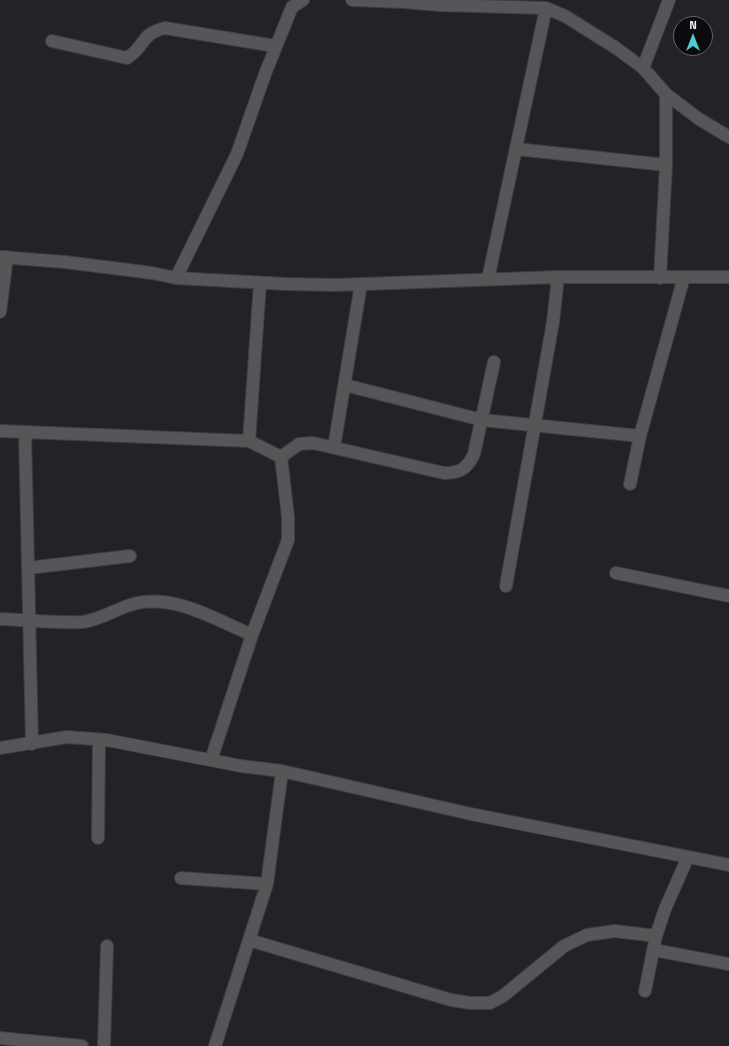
<!DOCTYPE html>
<html>
<head>
<meta charset="utf-8">
<style>
  body { margin:0 }
  #map { position:relative; width:729px; height:1046px; overflow:hidden; background:#242127; font-family:"Titillium Web",sans-serif }
  canvas { display:block }
  .north { position:absolute; left:673px; top:16px; width:40px; height:40px; box-sizing:border-box; background:#0d0b0e; border:1px solid #676569; border-radius:50%; rotate:0deg; font-size:11px; font-weight:700; line-height:16px; text-align:center; color:#efedf1 }
  .north::after { content:''; display:block; margin:auto; width:14px; height:18px; background:#51ccd2; clip-path:polygon(50% 0,100% 100%,50% 72%,0 100%) }
</style>
</head>
<body>
<div id="map">
<canvas width="729" height="1046"></canvas>
<div class="north">N</div>
</div>
<script>
const ctx = document.querySelector('canvas').getContext('2d');
ctx.lineJoin = 'round';
function stroke(path, color, width, dash) { ctx.strokeStyle = color; ctx.lineWidth = width; ctx.lineCap = dash ? 'butt' : 'round'; ctx.setLineDash(dash || []); ctx.stroke(path); }
const minor = new Path2D(`
  M352,0L404,2L439,5L546,8L565,16L616,48L643,68L666,94L699,119L729,137
  M52,41L127,58C146,46 140,34 165,28L275,46
  M643,68L669,0
  M516,149L666,165
  M0,257L65,262L152,273L176,278L286,284L336,285L558,277H729
  M176,278L237,154L265,74L292,7L303,0
  M660,278L666,165V94
  M488,279L546,8
  M0,312L7,257
  M345,385L482,420L640,436
  M0,431L249,441L281,457L288,517V540L252,635L211,760
  M25,433L32,744
  M249,441L260,283
  M334,447L361,284
  M281,457L299,444L313,443L444,473C460,473 467,469 474,454L494,362
  M630,484L640,436L684,277
  M28,568L130,556
  M616,573L729,596
  M506,586L553,322L558,277
  M0,619C27,620 55,623 82,622C102,620 118,607 137,603C177,595 217,620 252,635
  M0,748L67,737L107,740L241,766L282,771L471,814L729,865
  M98,838L99,740
  M181,878L267,884
  M249,940L451,1000L471,1003H490L503,996L564,946L587,935L615,931L656,936
  M654,950L729,964
  M645,991L656,936L665,909L688,857
  M0,1038L82,1046
  M104,1046L107,946
  M215,1046L267,884L282,771`);
stroke(minor, '#403e43', 14);
stroke(minor, '#585558', 12);
</script>
</body>
</html>
